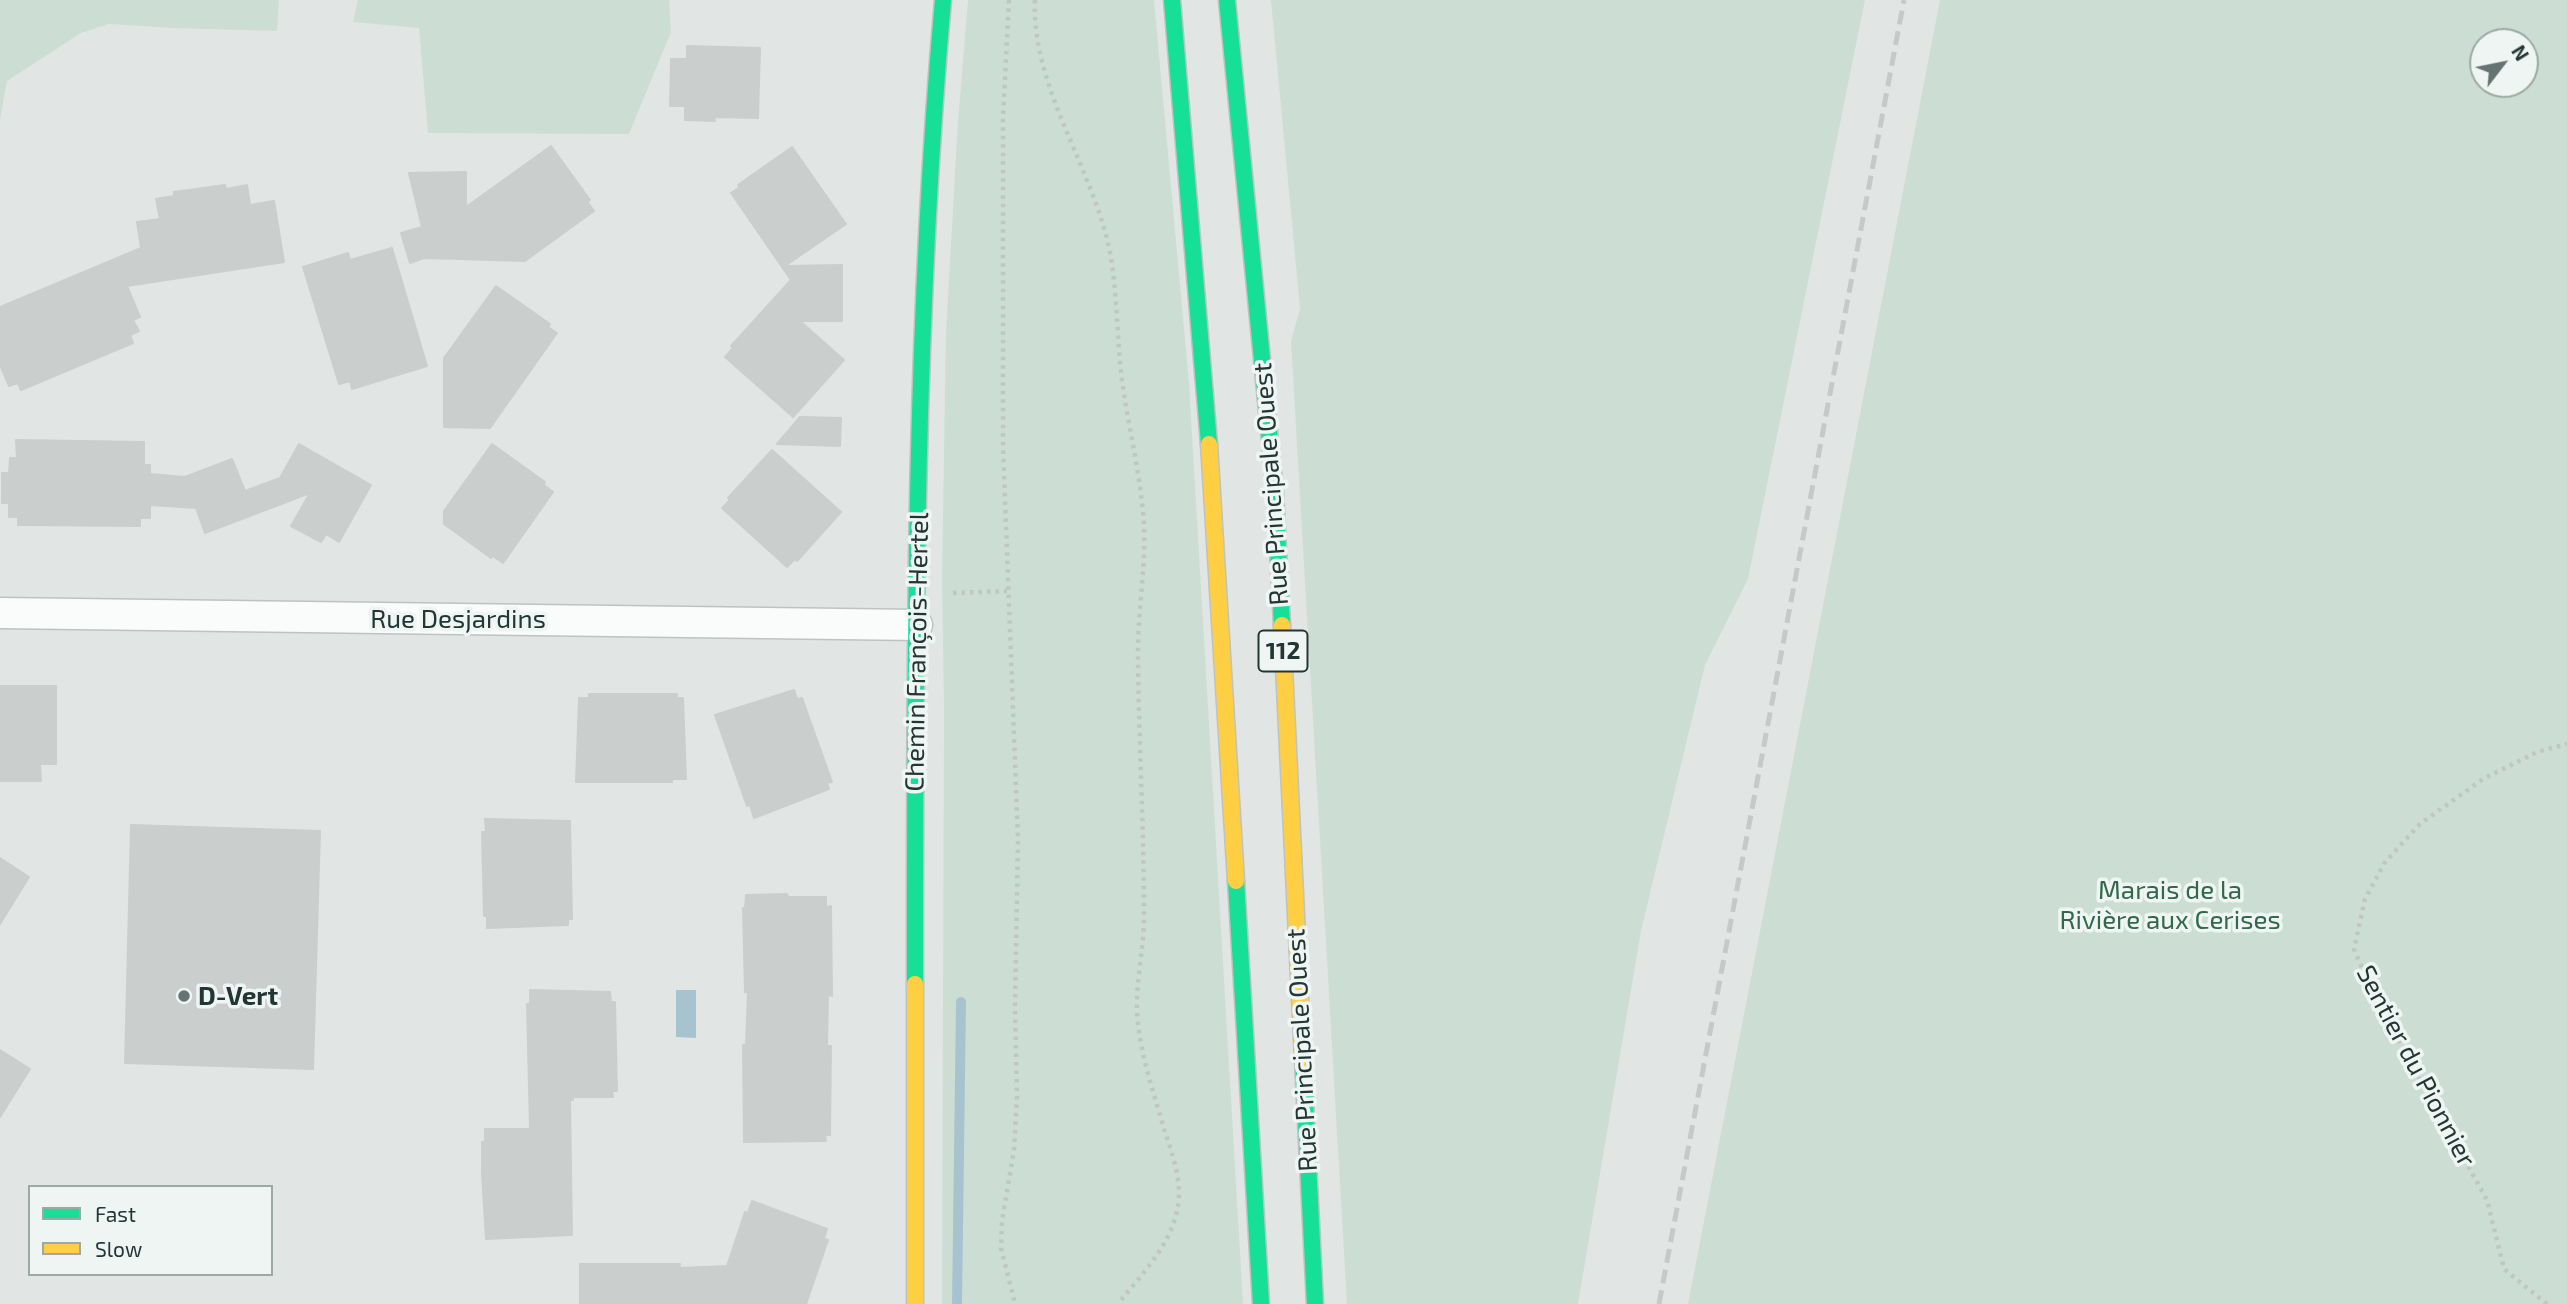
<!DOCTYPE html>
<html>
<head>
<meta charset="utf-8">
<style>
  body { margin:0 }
  #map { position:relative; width:2567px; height:1304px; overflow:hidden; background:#e1e6e4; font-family:"Exo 2",sans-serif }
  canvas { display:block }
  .legend { position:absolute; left:28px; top:1185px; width:245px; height:91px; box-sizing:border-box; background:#eff5f3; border:2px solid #9da9a6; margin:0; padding:9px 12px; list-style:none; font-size:21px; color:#223633 }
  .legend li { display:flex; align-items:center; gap:14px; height:35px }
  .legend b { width:35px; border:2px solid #9da9a6 }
  .north { position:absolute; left:2469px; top:28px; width:70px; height:70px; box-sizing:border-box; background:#eff5f3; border:2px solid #9da9a6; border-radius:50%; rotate:58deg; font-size:19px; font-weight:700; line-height:28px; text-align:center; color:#223633 }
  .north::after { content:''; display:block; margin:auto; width:24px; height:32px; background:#657471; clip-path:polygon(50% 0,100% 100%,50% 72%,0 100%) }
</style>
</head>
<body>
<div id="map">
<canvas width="2567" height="1304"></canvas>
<ul class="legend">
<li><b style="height:9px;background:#16e098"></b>Fast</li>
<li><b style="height:9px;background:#ffcf43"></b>Slow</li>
</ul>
<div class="north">N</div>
</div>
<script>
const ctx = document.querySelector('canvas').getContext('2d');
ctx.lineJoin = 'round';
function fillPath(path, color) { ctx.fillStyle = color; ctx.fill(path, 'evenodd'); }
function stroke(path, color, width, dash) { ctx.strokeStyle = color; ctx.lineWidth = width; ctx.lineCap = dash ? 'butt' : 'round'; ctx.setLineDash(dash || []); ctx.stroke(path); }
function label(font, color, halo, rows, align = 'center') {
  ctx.font = font + ' "Exo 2",sans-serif'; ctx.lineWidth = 7; ctx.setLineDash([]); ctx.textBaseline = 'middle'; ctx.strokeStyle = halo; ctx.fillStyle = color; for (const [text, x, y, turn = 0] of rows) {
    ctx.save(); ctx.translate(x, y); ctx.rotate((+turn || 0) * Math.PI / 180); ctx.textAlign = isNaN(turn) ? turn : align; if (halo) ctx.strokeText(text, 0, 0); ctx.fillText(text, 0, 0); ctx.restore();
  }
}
fillPath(new Path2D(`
  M0,0H279L277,31L172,28L109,24L81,33L7,81L0,120Z
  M358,0H669L671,32L629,134L428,133L419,28L353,22Z
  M968,0H1154L1189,383L1243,1304H942L944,709L942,578L946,332L958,121Z
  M1271,0H1865L1748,579L1705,665L1641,931L1578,1304H1347L1291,341L1300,309Z
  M1940,0H2567V1304H1688ZM2483,42H2525V84H2483Z`), '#ccded4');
fillPath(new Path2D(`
  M676,990H696V1038L676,1037Z`), '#a6c4d0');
stroke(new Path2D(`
  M957,1304L961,1002`), '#a6c4d0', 10);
const building = new Path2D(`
  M687,46L760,48L758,118L714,117L715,121L685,120V106H670L671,59H687Z
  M551,146L590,200L587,201L594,211L525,261L424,258L410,263L401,233L422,227L409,173L466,172V207Z
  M792,147L846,224L785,266L842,265V321H800L844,360L793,417L725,357L733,348L731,346L791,280L731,193L740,187L738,185Z
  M225,185L226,189L247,185L250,205L274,201L284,262L127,286L140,317L133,320L139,331L130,335L133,343L21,390L18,383L9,386L0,365V307L141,248L137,222L160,219L156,199L174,196V192Z
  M392,248L427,366L352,389L350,381L339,384L303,267L348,253L350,260Z
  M496,286L550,324L548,327L557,333L490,428L444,427V358Z
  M800,417L841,418L840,446L777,444Z
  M16,440L144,442V465H150V474L185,477L232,459L245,491L280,478L299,444L371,485L339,542L326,534L321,542L291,526L310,493L205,533L196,508L150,505V518H140V526L18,525V517H9V503H2V473H9L10,458H17Z
  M492,444L545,482L544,485L553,492L503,563L493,556L491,558L444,524V511Z
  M772,450L841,512L797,561L795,559L787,567L722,508L730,500L728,498Z
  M0,686H56V764H40L41,781H0Z
  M794,690L797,699L802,698L832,782L827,783L829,789L754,818L750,805L747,806L715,715Z
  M589,694H677V698H683L686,779H672V782H576L579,698H589Z
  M485,819L570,821L572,919H568V925L487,928V916H484L482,832H486Z
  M131,825L320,831L313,1069L125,1063Z
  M0,858L29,877L0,924Z
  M787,894L788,897H826V907L831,906L832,996L828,995L827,1046H831L830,1135H825L826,1141L744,1142L743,1045H746L748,992H745L743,908H745L746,895Z
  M530,990L610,992L611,1002H615L617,1091H612L613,1097H573V1100H570L572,1235L486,1239L482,1174V1142H485V1129H530L527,1004H530Z
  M0,1050L30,1069L0,1117Z
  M752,1201L827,1229L824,1239L828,1240L806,1304H580V1264H680L679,1268L727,1266L745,1212L748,1213Z`);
fillPath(building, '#cacfcd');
stroke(building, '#cacfcd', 2);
const street = new Path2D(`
  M0,613L917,625`);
const fast = new Path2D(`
  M1172,0L1209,444
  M1227,0L1275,493L1282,625
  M1236,881L1261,1304
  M915,984C915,656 914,327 943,0
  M1303,1060L1315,1304`);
const slow = new Path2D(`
  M1209,444L1236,881
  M1282,625L1303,1060
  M915,984V1304`);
stroke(street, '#bec3c1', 33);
stroke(fast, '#bec3c2', 19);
stroke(slow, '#bec3c2', 19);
stroke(new Path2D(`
  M1009,0L1003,118V446L1018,841L1015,1006L1017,1097L1014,1150L1002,1221L1001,1248L1015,1304
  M1035,0C1031,89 1096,171 1111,258C1117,295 1117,334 1121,372C1127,423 1141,474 1144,525C1146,570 1137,615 1138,660C1139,746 1144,831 1144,917C1144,948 1136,979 1137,1011C1139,1051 1153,1090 1164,1129C1171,1150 1179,1172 1179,1194C1178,1239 1144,1271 1118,1304
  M953,593L1007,591
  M2547,1304L2504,1269L2487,1200L2375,998L2354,949L2365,899L2385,862L2420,824L2483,779L2537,752L2567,744`), '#bfc6c4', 4.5, [3.5, 5]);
stroke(street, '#fafbfb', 30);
stroke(fast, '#16e098', 16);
stroke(slow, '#ffcf43', 16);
stroke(new Path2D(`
  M1659,1304L1904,0`), '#c6c9c8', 5, [14, 7]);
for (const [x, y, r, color] of [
  [184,996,7,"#657471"]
]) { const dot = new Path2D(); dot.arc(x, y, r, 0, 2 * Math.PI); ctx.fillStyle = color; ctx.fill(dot); stroke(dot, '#eff5f3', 2.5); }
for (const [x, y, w] of [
  [1283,651,49]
]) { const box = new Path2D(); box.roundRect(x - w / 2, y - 20.5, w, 41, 5); ctx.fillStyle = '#eff5f3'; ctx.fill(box); stroke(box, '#223633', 2); }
label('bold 24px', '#223633', null, [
  ["112",1283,651]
]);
label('26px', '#223633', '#eff5f3', [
  ["Rue Principale Ouest",1271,484,-94],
  ["Rue Desjardins",458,619],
  ["Chemin François-Hertel",917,652,-89],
  ["Rue Principale Ouest",1302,1050,-93],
  ["Sentier du Pionnier",2416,1066,62]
]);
label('26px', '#31684e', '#eff5f3', [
  ["Marais de la",2170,890],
  ["Rivière aux Cerises",2170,920]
]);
label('bold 26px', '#223633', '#eff5f3', [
  ["D-Vert",198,996]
], 'left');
</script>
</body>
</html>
